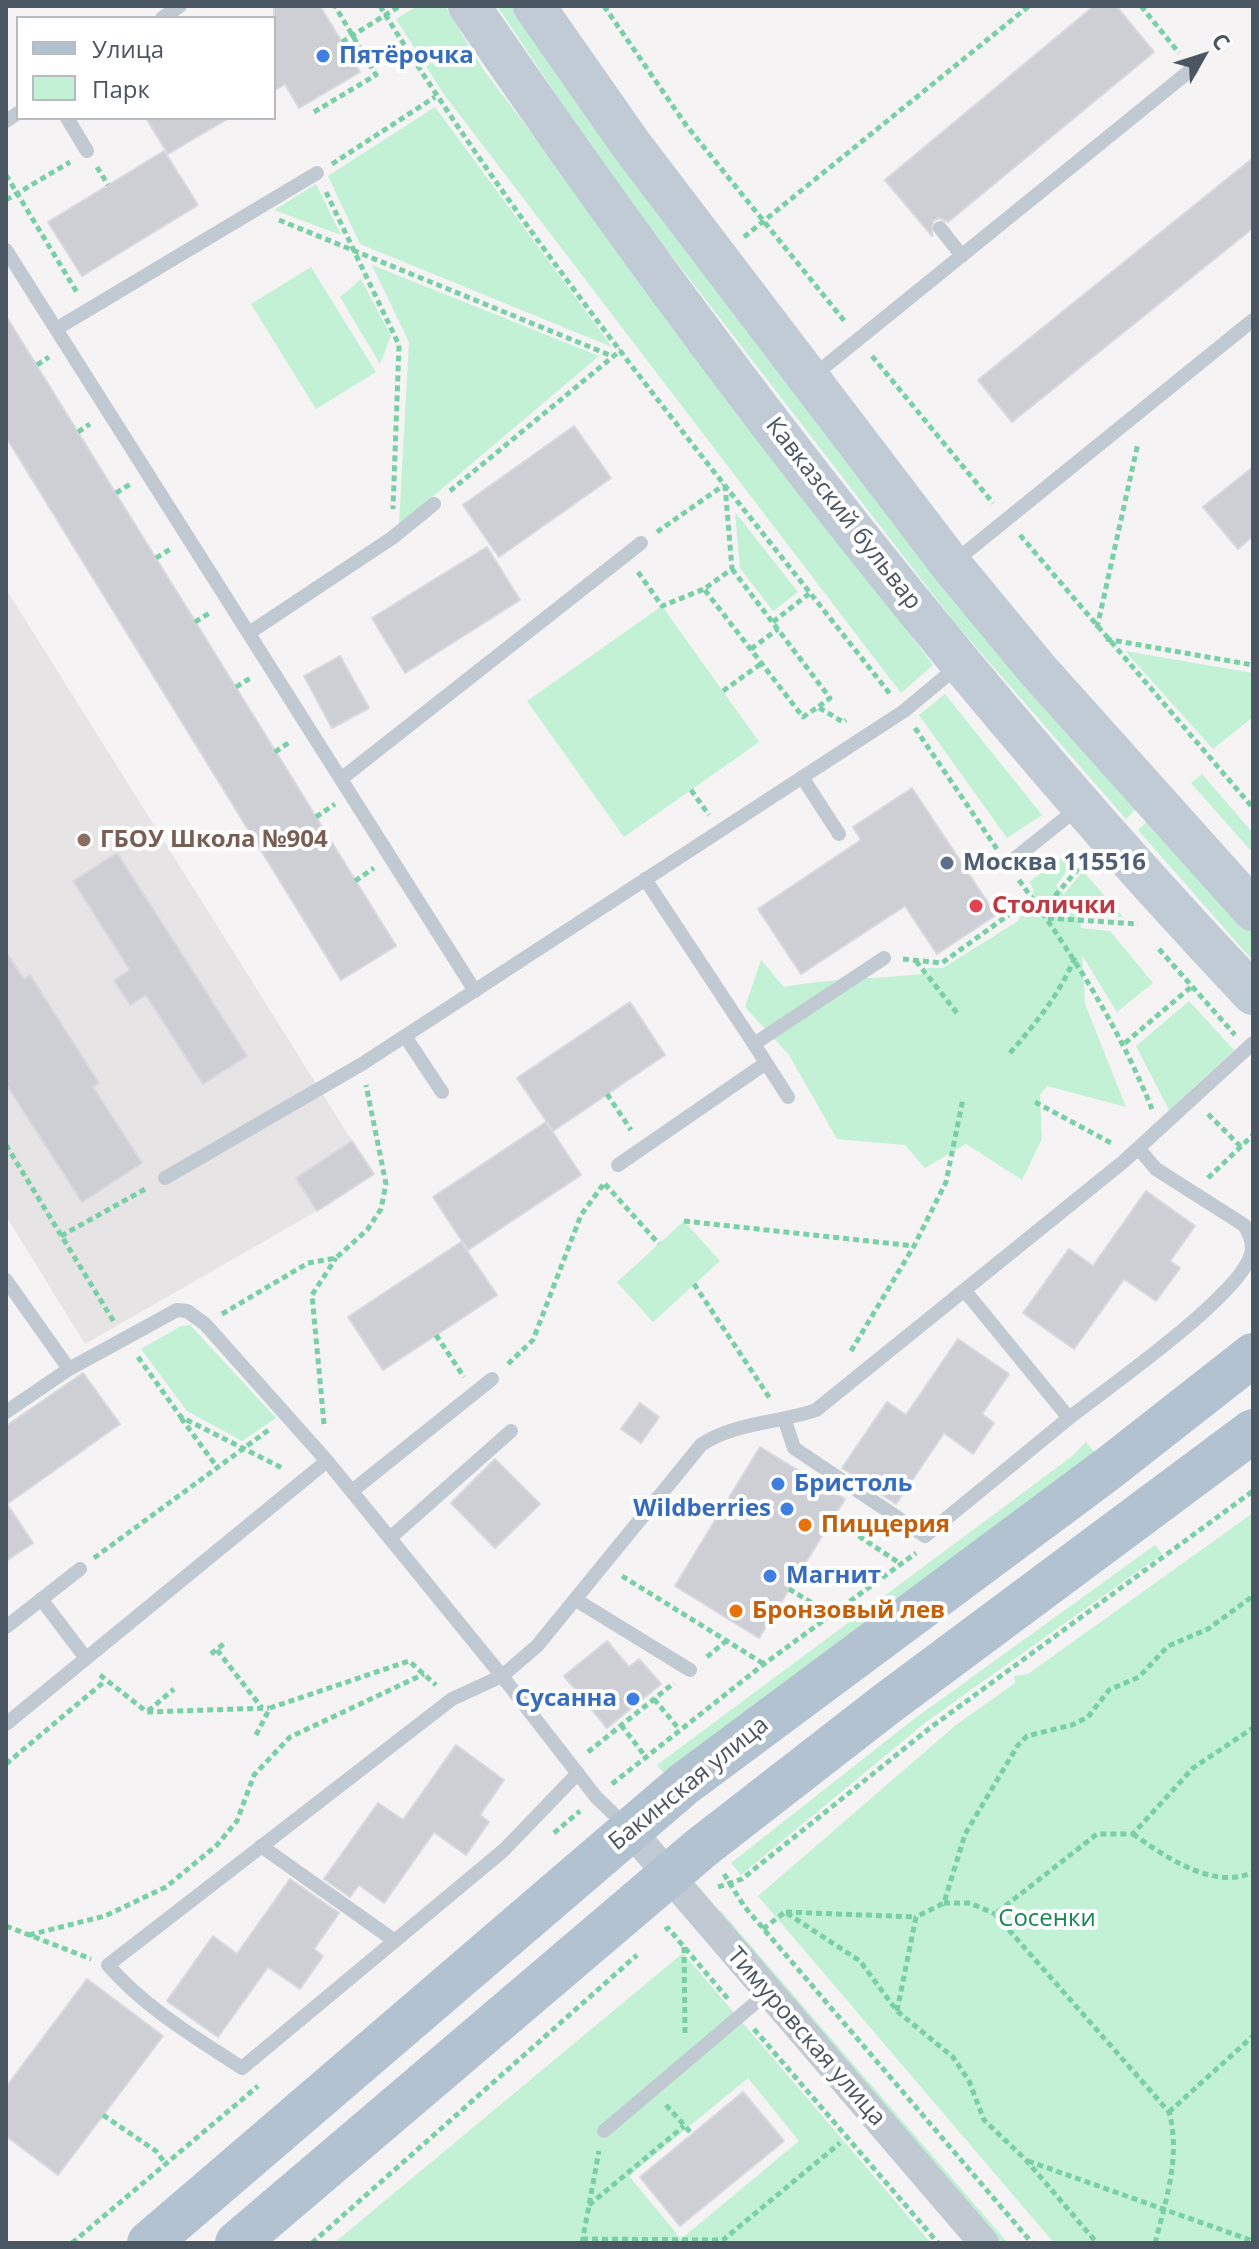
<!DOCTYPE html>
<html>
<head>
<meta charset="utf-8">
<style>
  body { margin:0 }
  #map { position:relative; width:1259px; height:2249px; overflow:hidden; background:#f5f3f3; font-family:"Open Sans",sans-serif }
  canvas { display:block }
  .frame { position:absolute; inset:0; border:8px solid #4a5661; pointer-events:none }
  .legend { position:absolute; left:16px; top:16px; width:260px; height:104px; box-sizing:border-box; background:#fff; border:2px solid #b7bbc0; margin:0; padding:10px 14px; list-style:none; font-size:24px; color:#4a5661 }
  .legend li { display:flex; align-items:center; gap:16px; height:40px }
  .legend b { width:40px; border:2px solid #b7bbc0 }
  .north { position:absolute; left:1163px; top:16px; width:80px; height:80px; -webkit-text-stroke:6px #fff; paint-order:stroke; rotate:51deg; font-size:22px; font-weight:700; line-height:32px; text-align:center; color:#4a5661 }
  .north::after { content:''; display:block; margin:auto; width:28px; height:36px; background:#4a5661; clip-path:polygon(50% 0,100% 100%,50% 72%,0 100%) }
</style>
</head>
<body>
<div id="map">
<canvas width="1259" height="2249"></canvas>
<div class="frame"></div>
<ul class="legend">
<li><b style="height:10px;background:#b3c2d1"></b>Улица</li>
<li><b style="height:22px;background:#c3f1d5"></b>Парк</li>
</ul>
<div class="north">С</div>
</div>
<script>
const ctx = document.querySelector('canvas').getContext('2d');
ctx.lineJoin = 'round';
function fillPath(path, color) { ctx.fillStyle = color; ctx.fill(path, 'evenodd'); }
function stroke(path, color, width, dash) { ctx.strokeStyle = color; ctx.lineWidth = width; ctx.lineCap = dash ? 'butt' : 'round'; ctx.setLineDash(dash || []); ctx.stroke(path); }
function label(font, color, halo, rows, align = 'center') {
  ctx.font = font + ' "Open Sans",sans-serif'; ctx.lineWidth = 8; ctx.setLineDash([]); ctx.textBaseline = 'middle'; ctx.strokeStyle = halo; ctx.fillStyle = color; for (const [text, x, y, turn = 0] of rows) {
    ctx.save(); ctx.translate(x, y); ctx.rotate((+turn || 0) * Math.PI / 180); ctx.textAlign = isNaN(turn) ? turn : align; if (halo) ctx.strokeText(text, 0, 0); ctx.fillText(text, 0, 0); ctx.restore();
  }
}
fillPath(new Path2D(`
  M6,589L352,1141L296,1178L317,1211L85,1344L6,1216Z`), '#e6e4e5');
fillPath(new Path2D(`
  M417,6H445L483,69L933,665L901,693L443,93L396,19Z
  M497,6H519L1139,806L1126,819L955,623L614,181Z
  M435,107L612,347L360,244L328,176Z
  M316,184L341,235L274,210Z
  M372,265L599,356L399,525L409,342Z
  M311,267L376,372L316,409L251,304Z
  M361,279L391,336L380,364L340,297Z
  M735,512L798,592L773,611L740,568Z
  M662,606L759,742L624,837L527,701Z
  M1125,651L1253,673V717L1213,749Z
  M945,694L1042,815L1007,838L919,715Z
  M1202,774L1253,833V853L1191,783Z
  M1151,818L1253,933V961L1138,830Z
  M1068,853L1075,860L1056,886L1064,894L1083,871L1123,917L1080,915L1081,928L1110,931L1153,983L1117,1012L1082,955L1085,1004L1126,1107L1047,1086L1040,1095L1042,1139L1022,1180L966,1144L925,1168L905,1145L837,1139L789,1055L745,1007L761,960L784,987C832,978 881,979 930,973L926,968H943L1018,921L1034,890L1029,882Z
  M1189,1001L1234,1050L1169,1110L1136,1046Z
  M684,1221L720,1261L653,1322L617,1282Z
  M190,1325L276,1418L242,1441L187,1411L141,1349L181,1326Z
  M1086,1442L1095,1453L664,1773L657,1765L1071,1457Z
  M1253,1513V2243H1054L758,1896L956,1725L1015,1683L1014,1676L1028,1674Z
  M1155,1545L1162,1554L926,1722L741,1875L731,1863L914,1719Z
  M720,1910L1008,2243H996L714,1915Z
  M683,1953L931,2243H334ZM748,2078L799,2141L681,2239L629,2176Z`), '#c3f1d5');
const building = new Path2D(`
  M274,6H320L360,72L299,108L285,84L274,91Z
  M1094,6H1116L1154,52L948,222L939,218L933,221L932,236L885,180Z
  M146,118H229L168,154Z
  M164,151L198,205L82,276L48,222Z
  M1253,158V228L1012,422L978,380Z
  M6,316L396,946L341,980L6,437Z
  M574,426L611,478L499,557L463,505Z
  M1253,467V536L1238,549L1203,507Z
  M487,547L520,600L405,673L372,618Z
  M340,656L369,708L332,728L304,676Z
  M912,788L996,915L937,954L905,906L801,974L758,909L861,840L853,827Z
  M117,853L247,1056L203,1084L146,995L130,1005L126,999L114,980L130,970L73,881Z
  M6,952L24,979L30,975L69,1036L99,1083L93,1087L142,1163L82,1202L6,1084Z
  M630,1002L665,1055L553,1131L517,1078Z
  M546,1122L581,1175L468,1250L433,1197Z
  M352,1141L374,1174L317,1211L296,1178Z
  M1146,1191L1195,1226L1170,1261L1180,1268L1156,1301L1124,1279L1074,1349L1023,1313L1069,1249L1093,1266Z
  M461,1242L497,1295L383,1370L348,1317Z
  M958,1339L1009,1374L982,1414L994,1423L973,1454L944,1433L896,1504L842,1468L887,1402L906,1415Z
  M83,1373L120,1424L7,1504L33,1543L6,1561V1426Z
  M640,1403L659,1417L641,1443L621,1429Z
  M760,1447L845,1499L759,1638L675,1586Z
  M495,1459L540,1504L495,1548L451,1503Z
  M607,1641L629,1667L639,1659L661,1684L607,1728L564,1676Z
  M456,1745L504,1780L480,1815L489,1822L466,1855L434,1832L384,1903L359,1885L350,1897L324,1879L378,1803L403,1820Z
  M290,1879L339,1913L314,1949L323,1956L300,1989L268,1967L218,2037L167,2001L213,1936L237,1954Z
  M87,1979L163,2036L58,2175L6,2136V2087Z
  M743,2092L784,2141L680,2226L640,2177Z`);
fillPath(building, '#cdcfd5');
stroke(building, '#d7d9de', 2);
stroke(new Path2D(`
  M380,6C530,250 714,470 890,694
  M604,6L686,125L846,323
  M1141,6L1179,53
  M342,42L400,6
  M314,112L376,75L335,6
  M332,164L435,97
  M97,167L108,185
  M6,175L78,294
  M326,192L399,345L393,509
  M6,200L70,162
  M279,220L612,356
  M744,237L1029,6
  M872,356L993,503
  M37,365L49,357
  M78,432L90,424
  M725,485L732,569L704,589L803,717L818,707L843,722L846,720
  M450,491L621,350
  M116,493L132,483
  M657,532L724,485
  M1020,535L1253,808
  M156,558L172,548
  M732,569L830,698L818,707
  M638,572L662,606L704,589
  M195,622L211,612
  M773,622L810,593
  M1097,628L1138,443
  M1106,639L1253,665
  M751,649L778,629
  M236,687L252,677
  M723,691L762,663
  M915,728L997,849
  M275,752L291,741
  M691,790L709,815
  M316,817L335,804
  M1019,880C1073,955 1117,1023 1152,1109
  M355,881L374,868
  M1042,911L1084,862
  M1048,918L1138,924
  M1159,949L1235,1035
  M903,959L942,963L1007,916L1035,902
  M916,961L957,1013
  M1125,1043L1191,987
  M1010,1053C1036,1023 1060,994 1075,957
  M607,1094L631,1130
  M1035,1102L1113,1144
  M1208,1114L1241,1147
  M6,1145L114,1322
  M1208,1178L1253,1135
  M605,1184L659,1244
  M684,1221L914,1246
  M61,1236L147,1188
  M694,1284L771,1400
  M222,1314L308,1263L336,1258L367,1230L381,1209L386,1184L366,1085
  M436,1335L464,1377
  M851,1351L914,1246L946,1182L963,1099
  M138,1357L181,1417L284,1469
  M508,1364L533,1340L581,1215L605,1182
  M181,1418L217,1467
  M324,1424L312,1295L336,1258
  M842,1525L901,1564
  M94,1558L270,1429
  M622,1576L764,1664
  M789,1589L817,1606L826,1618
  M217,1650L262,1708
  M211,1654L226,1642
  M707,1657L726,1641
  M100,1675L147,1712L269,1708
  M654,1699L679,1729
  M148,1711L174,1689
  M621,1725L645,1756
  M256,1735L270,1708L409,1661L436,1685
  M588,1752L674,1683
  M6,1764L105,1681
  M612,1784L764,1664L916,1553
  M554,1833L580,1811
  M1133,1834C1164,1856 1214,1891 1253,1872
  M724,1874L744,1906L1032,2243
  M718,1887L742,1879L930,1728L1253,1491
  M944,1903H970L995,1914
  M786,1912L916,1917
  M6,1926L91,1959
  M763,1929L785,1912L860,1961L897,2011L953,2057L969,2081L984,2120L1026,2160L1097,2243
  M665,1930L668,1928L729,2000
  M29,1935L105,1916L166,1887L217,1845L237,1821L254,1775L290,1737L424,1674
  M684,1947L685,2033
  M897,2011L916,1917L944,1903L965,1834L1018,1745L1027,1736L1072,1725L1088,1717L1109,1690L1139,1677L1168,1646L1208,1629L1253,1596
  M754,2029L938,2243
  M666,2105L692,2134
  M1169,2112L1253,2036
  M103,2115L156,2151L165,2163
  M1028,2161L1253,2241
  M589,2205L684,2126
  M582,2239L723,2240L840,2143
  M72,2243L258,2086
  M312,2243L637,1955
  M582,2243L599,2151
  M1155,2243C1166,2201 1181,2154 1169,2112L995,1914L1097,1834H1133L1193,1768L1253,1728`), '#7ad0a6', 5, [6, 4]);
stroke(new Path2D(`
  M162,18L180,6
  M67,118L87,151
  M6,121L18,113
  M940,228L962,256
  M6,250L475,991
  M56,329L317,173
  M813,376L1192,69
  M954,562L1253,320
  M249,633L392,538L434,504
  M802,777L839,834
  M341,779L641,543
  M1008,864L1078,808
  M645,879L754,1044L884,958
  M405,1036L442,1092
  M754,1044L788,1097
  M618,1165L766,1063
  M165,1178L362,1064L904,711L957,667
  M6,1280L69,1369
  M965,1291L1069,1418C1107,1388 1240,1296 1251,1254C1254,1244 1249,1233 1244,1225L1156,1169L1138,1148
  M6,1412L69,1369L177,1310L187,1311L205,1324L327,1461L502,1676L452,1699L108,1965C145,2008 195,2037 242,2068L504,1850L578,1773
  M785,1421L794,1448L925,1536L1069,1418
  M352,1491L492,1379
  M390,1538L511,1431
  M41,1599L85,1657
  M576,1600L690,1670
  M6,1627L80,1569
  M6,1724L327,1461
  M628,1828L596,1797L502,1676L537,1646L701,1445C732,1423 779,1423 816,1410L1123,1162L1253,1043
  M261,1846L395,1941
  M604,2131L767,1993`), '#c1cad2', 14);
stroke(new Path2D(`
  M630,1830L984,2243`), '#c1cad2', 30);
stroke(new Path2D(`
  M469,6C706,353 964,689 1253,994
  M534,6L632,146L951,565L1037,669L1253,910`), '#c1cbd6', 42);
stroke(new Path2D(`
  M149,2243L684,1784L1109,1468L1253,1355
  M237,2243L701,1848L885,1705L1253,1431`), '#b3c2d1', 44);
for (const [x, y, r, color] of [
  [323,56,8,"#3f7fe0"],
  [84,840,8,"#8d6e63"],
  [947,863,8,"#5c6f8a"],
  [976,906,8,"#e0444e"],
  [778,1484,8,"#3f7fe0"],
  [787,1509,8,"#3f7fe0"],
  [805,1525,8,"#e8710a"],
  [770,1576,8,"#3f7fe0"],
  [736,1611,8,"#e8710a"],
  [633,1699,8,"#3f7fe0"]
]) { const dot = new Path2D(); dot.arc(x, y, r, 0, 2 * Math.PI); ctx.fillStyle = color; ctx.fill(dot); stroke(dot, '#fff', 3); }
label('bold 24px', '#366cbe', '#fff', [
  ["Пятёрочка",339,56],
  ["Бристоль",794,1484],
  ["Wildberries",771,1509,"right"],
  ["Магнит",786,1576],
  ["Сусанна",617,1699,"right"]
], 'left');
label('24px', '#4a5661', '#fff', [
  ["Кавказский бульвар",843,514,52],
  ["Бакинская улица",689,1784,-39],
  ["Тимуровская улица",806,2037,49]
]);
label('bold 24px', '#785e54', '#fff', [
  ["ГБОУ Школа №904",100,840]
], 'left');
label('bold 24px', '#4e5e75', '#fff', [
  ["Москва 115516",963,863]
], 'left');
label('bold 24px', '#be3a42', '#fff', [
  ["Столички",992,906]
], 'left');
label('bold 24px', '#c56008', '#fff', [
  ["Пиццерия",821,1525],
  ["Бронзовый лев",752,1611]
], 'left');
label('24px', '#17864f', '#fff', [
  ["Сосенки",1047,1919]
]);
</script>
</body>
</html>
